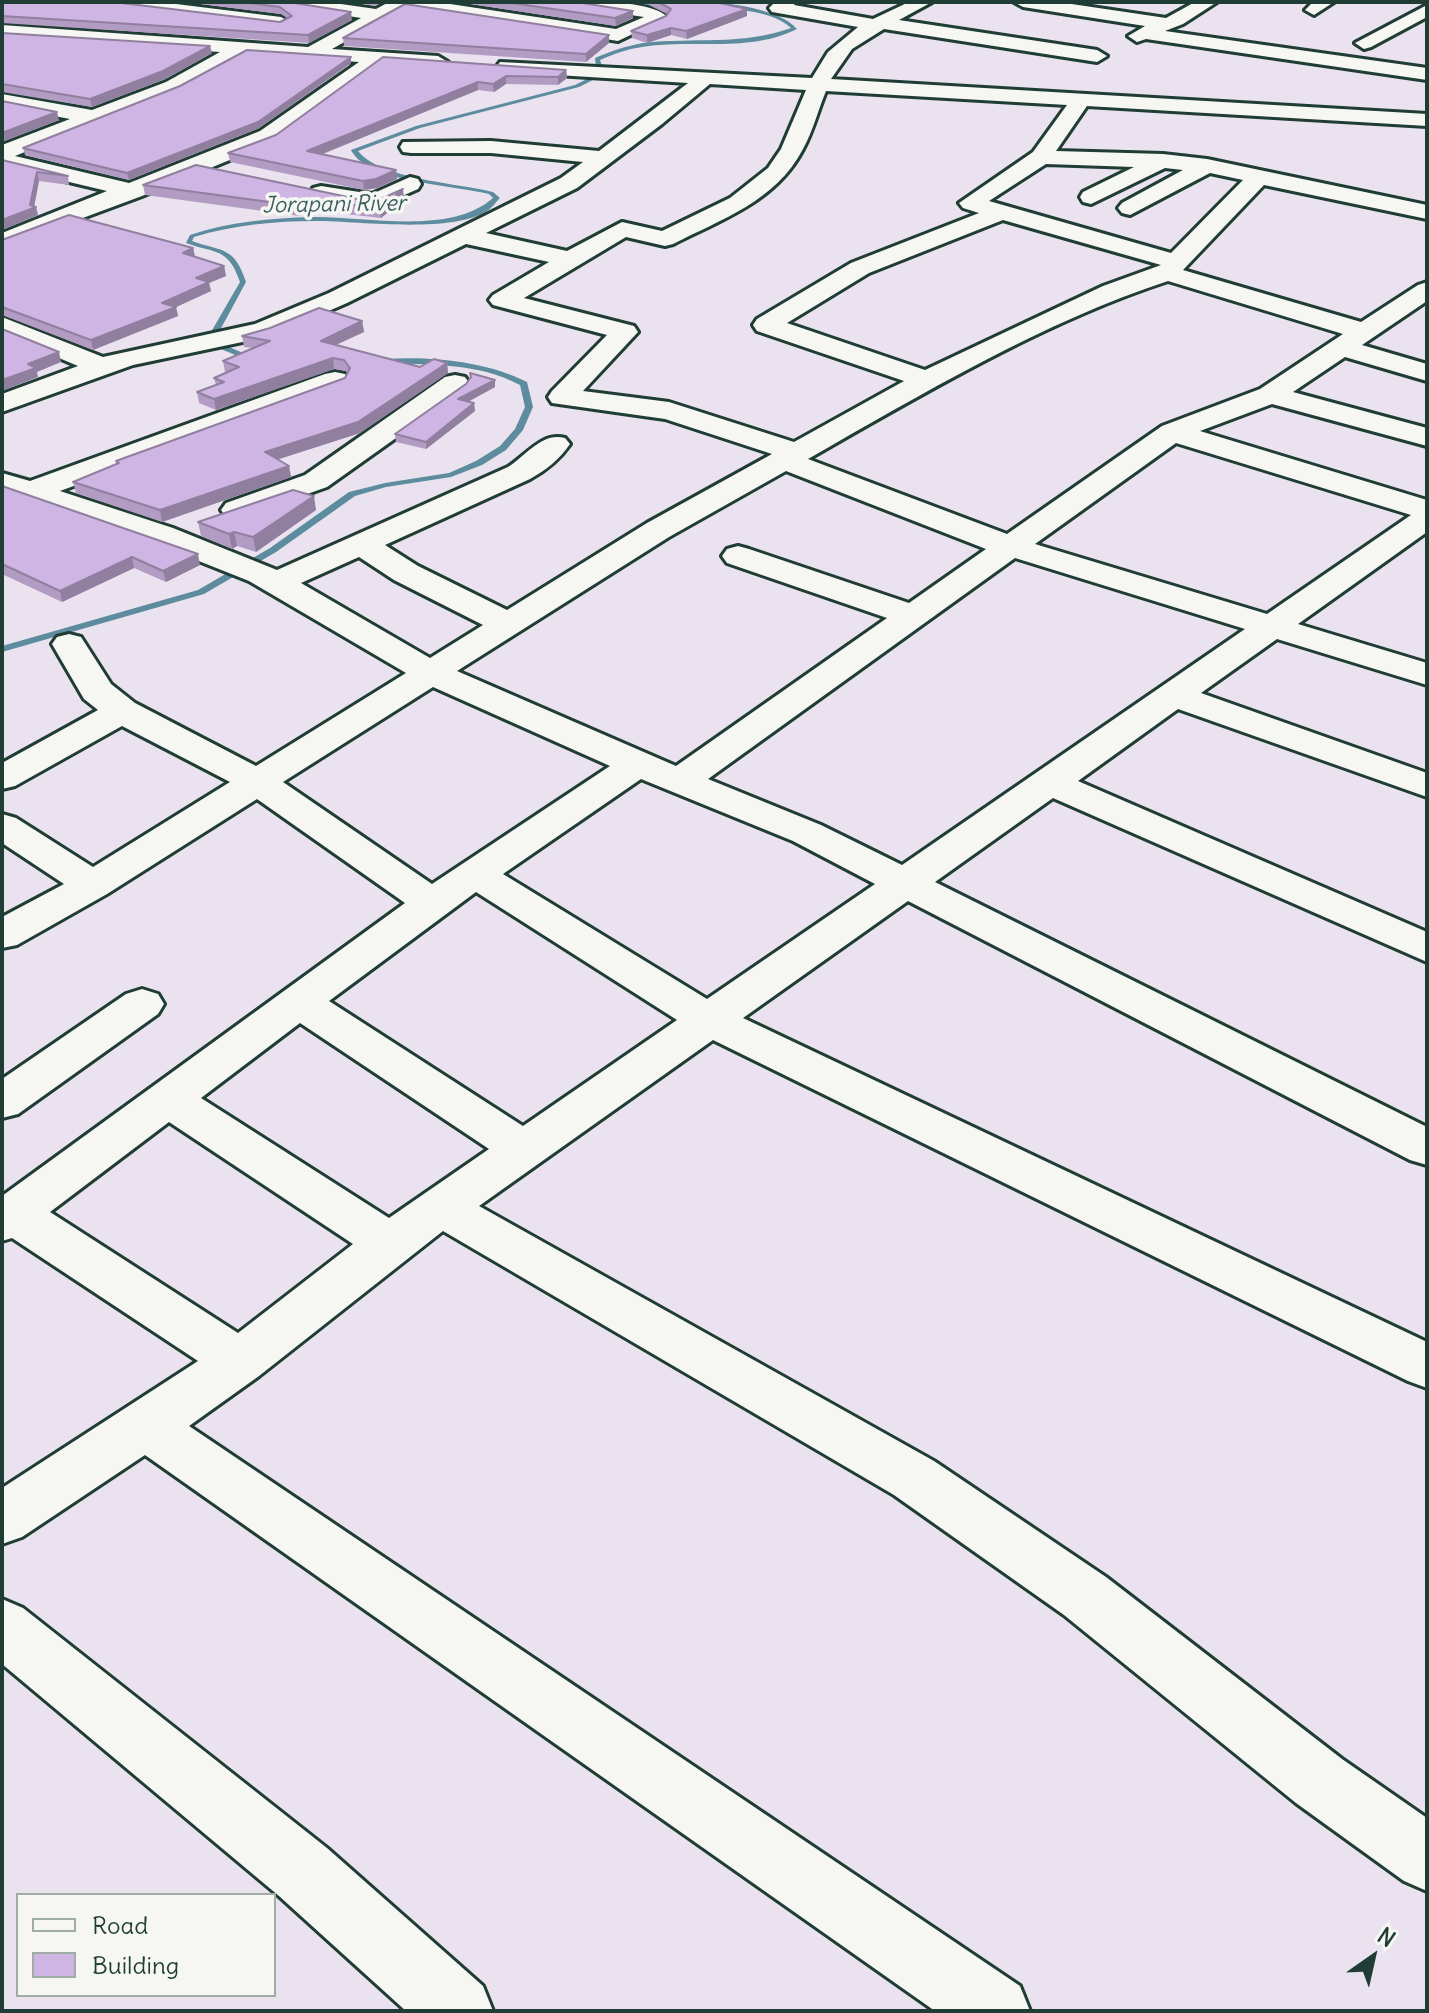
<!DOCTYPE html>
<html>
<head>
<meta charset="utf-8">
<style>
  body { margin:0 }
  #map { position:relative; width:1429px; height:2013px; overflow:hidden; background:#eae2ee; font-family:Delius,sans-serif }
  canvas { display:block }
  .frame { position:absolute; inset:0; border:4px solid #1f3d34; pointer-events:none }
  .legend { position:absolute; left:16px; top:1893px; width:260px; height:104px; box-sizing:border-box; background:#f6f6f2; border:2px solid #a0aca6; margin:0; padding:10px 14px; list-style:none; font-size:24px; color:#1f3d34 }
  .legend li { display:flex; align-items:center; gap:16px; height:40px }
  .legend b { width:40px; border:2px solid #a0aca6 }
  .north { position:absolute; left:1333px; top:1917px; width:80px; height:80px; -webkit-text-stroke:6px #f6f6f2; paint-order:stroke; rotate:34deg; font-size:22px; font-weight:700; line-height:32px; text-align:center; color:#1f3d34 }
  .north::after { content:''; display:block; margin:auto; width:28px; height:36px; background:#1f3d34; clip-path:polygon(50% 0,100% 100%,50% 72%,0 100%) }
</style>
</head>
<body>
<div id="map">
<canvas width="1429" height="2013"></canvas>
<div class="frame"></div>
<ul class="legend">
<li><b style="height:10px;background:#f6f6f2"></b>Road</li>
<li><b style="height:22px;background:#cfb5e3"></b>Building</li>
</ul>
<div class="north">N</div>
</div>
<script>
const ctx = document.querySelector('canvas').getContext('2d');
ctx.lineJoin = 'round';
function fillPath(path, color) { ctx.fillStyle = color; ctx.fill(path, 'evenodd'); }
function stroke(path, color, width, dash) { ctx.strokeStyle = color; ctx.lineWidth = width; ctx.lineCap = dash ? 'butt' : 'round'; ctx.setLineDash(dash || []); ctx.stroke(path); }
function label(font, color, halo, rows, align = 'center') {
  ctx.font = font + ' Delius,sans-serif'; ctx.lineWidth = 7; ctx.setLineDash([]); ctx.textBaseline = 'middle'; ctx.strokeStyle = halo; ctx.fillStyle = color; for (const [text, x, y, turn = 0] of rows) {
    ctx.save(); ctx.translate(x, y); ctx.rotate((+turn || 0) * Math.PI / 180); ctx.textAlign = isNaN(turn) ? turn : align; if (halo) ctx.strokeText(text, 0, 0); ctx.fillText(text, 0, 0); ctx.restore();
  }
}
fillPath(new Path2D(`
  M702,2C727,2 780,9 797,29C749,53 693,39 642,47C627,49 614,54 600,60L602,66L597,78L579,87L420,128L358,151C380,179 457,183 493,192L500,198C496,202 492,208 487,211C450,234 360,221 316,221C275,221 233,225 194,237L192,241C223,252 234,246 246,282L219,332L222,344L257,359L250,361L216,347L211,332L240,282C228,247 216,254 186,243L190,235C229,222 271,218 312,217C366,216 450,236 493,198L489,194C456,186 383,182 359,160C358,160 351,151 351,150L416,126L575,85L593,76L596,66L595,58C611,51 626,46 643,43C693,37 742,46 791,28C768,7 729,12 702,2Z
  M384,359C430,356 486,361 527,382L533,407L523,430L506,450L482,465L451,477L386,487L355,496L276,552L204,594L2,652V646L198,590L270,548L349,492L385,483L449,473L476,461L500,446L515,429L525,407L520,385C479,363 433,365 387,363L383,361Z`), '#5c8c9e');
const minor = new Path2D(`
  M107,2H160L281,17L290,22L281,27L116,7Z
  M282,2H327L376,9L389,2H437L616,29L644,17L578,7L569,2C595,2 650,0 668,17L618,41L405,8L332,49L438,56L448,62L445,66L381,64L276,141L142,196L2,248V233L107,191L2,166V145L70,119L2,106V94L92,110L166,82L220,52L2,37V25L308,47L361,18L291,7ZM245,54L359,62L260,131L129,183L15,156L180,90Z
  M775,2H796L794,5L873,19L909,2H932L899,20L1097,50L1107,56L1097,62L884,29L852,49L831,79L1427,114V126L1087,106L1056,151L1163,154L1207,159L1427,205V219L1264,185L1183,270L1361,322L1418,285L1427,282V301L1362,345L1427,364V381L1345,357L1293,392L1427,428V446L1272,404L1200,431L1427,500V532L1298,624L1427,663V685L1277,639L1201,693L1427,773V797L1178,709L1078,781L1427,932V962L1053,798L935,882L1427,1127V1165L1410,1160L908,901L743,1018L1427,1342V1388L1408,1381L713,1040L479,1206L934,1461L1106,1577L1342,1759L1427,1818V1891L1404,1881L1296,1803L1064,1615L894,1495L443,1231L259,1376L189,1426L1020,1986L1030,2011H935L145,1455L22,1537L2,1544V1488L198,1361L12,1238L2,1241V1196L405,903L257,799L107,894L17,945L2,948V917L64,884L2,843V814L16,818L93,867L230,782L122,726L15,786L2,789V763L98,710L84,699L52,644L57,637L69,634L81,637L111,684L135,703L256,766L406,673L249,581L151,542L2,492V473L30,481L325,374L335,372L345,374L349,380L345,386L60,491L173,528L277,570L508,467C527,455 542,432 565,438L570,444C559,460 546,470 530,479L385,545L418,566L507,610L647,523L772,454L665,419L552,403L548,397L552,391L607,335L493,305L489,300L493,295L549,262L466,244L347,303L271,336L133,365L2,412V394L78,366L2,334V317L103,357L255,324L329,293L561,178L583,162L491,153H411L403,152L400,147L403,142L491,141L599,151L688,83L507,72L497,66L500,62L812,78L828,52L858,27L772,12L769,8ZM710,84L806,90L781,149L768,168L730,198L662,231L622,222L567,251L486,233L577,188L662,124ZM826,91L1067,105L1033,152L959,203L963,208L979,213L851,263L757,319L753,325L757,331L904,381L794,442L669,402L583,391L638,332L634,326L524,298L626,237L665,246L673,244C722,219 776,201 803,149C813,131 818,110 826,91ZM1046,164L1134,167L1083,192L1080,197L1083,202L1091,204L1165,168L1183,170L1122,203L1118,208L1122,213L1130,215L1210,173L1243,180L1171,253L989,201ZM1003,220L1161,265L1103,286L925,370L787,323L869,273ZM1168,281L1343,334L1260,389L1162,426L1007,534L808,459C920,395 1045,321 1168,281ZM1176,443L1411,515L1267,614L1035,544ZM786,471L986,549L909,603L749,549L738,546L727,549L722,556L727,563L887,618L676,766L457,671L669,537ZM359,557L394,580L483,625L430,658L301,583ZM1015,558L1245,629L902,865L821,825L708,779ZM433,687L610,766L432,884L283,782ZM641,779L793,841L875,884L707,999L503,874ZM476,892L677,1020L523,1126L329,1001ZM300,1023L489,1149L389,1218L201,1098ZM169,1122L353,1244L238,1333L50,1212Z
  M1014,2H1058L1166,18L1195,2H1217L1183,24L1165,31L1427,68V80L1146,39L1137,42L1128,36L1145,26L1023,7Z
  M1313,2H1334L1314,15L1305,10Z
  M1427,5V17L1371,47L1364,49L1355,43Z
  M410,177L418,179L421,184L418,189L375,208L321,200L313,198L310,193L313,188L321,186L372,194Z
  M455,375L465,377L469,383L465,389L327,487L237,519L226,517L221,510L226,503L305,475L445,377Z
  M142,989L158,994L164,1004L158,1014L18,1114L2,1118V1079L126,994Z
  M2,1599L23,1608L327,1848L483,1986L493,2011H406L279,1896L2,1664Z`);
stroke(minor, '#1f3d34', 6);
fillPath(minor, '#f6f6f2');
fillPath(new Path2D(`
  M2,2L280,22L287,18L281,14L184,2H288L352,20L309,43L2,23Z
  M348,2H383L375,6Z
  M457,2H576L633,11V18L616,26Z
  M629,2H715L747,16L687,39L671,35L647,43L632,38L631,31L666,16L667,14L649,5Z
  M2,33L212,53L165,79L92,107L2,92Z
  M609,35V43L586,62L344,46L343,38Z
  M351,57V63L259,128L129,180L25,155L23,148L180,86Z
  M383,57L566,70L567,78L558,85L506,84L494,92L478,90L322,154L396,170L397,179L377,188L364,190L230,162L228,153L276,135Z
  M2,160L68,176L69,185L39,181L34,206L36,207L38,215L2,230Z
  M143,185L362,200L404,199L381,218L310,210L300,216L145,195Z
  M2,240L193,248L195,257L224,266L226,276L209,283L211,291L176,307L178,316L93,350L2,315Z
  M362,321L364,332L336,345L420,367L447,363L448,373L360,433L278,459L289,466L291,477L162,522L76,493L73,482L116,464V461L345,378L347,373L346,371L334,369L216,410L199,403L197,392L216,385L214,378L226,373L225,372L223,361L253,348L244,347L242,336Z
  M470,373L495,380V387L468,402L475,411L426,449L396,442L395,434L466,384L470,378Z
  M2,486L200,565L166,582L134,568L62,602L4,575L2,576Z
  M316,510L256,552L237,546L232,549L201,536L198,522Z`), '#b29cc3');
fillPath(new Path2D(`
  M747,9V16L687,39L686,31Z
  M633,11V18L616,26L615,18Z
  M351,12L352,20L309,43L308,35Z
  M671,28V35L647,43V35Z
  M609,35V43L586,62V54Z
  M210,46L212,53L165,79L92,107L90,99Z
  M351,57V63L259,128L129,180L127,173Z
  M566,70L567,78L558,85V77Z
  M506,76V84L494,92L493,84Z
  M478,82V90L308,160L307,151Z
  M57,112L59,120L2,142V133Z
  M396,170L397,179L377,188L364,190L363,181Z
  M37,172L39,181L34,207H36L38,215L2,230V220L30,205Z
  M403,189L404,199L381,218L380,208Z
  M308,200L310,210L300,216L299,206Z
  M193,248L195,257L183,253Z
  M224,266L226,276L209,283L211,291L176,307L178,316L93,350L91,340L162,303L196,278Z
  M362,321L364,332L322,351L321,341Z
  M59,352L61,362L37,372L38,377L2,391V380L28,364Z
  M333,358L334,369L216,410L214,399Z
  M447,363L448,373L360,433L267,463L265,452Z
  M495,380V387L458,407V399Z
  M474,403L475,411L426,449V442Z
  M289,466L291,477L162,522L160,510Z
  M314,496L316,510L256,552L253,537Z
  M234,532L237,546L232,549L229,534Z
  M198,554L200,565L166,582L163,571Z
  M132,557L134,568L62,602L60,591Z`), '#917f9f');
const building = new Path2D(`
  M2,2H113L280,22L292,16L280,7L242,2H288L351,12L308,35L2,16Z
  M505,2H576L633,11L615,18Z
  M658,2H715L747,9L686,31L671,28L647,35L631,31L666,16L671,9Z
  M405,4L609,35L586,54L343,38Z
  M2,33L210,46L163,71L90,99L2,84Z
  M247,50L351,57L258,122L127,173L23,148L180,86Z
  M383,57L566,70L558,77L506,76L493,84L478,82L307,151L396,170L376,179L363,181L228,153L276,135Z
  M2,101L57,112L2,133Z
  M2,160L68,176L37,172L30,205L36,207L2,220Z
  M196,165L362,200L383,198L403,189L380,208L308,200L299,206L143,185Z
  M69,215L193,248L183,253L224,266L196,278L209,282L162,303L176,307L91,340L2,307V240Z
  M319,308L362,321L321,341L420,367L434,359L447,363L358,422L265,452L289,466L160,510L73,482L119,463L116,461L345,378L350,368L344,360L333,358L214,399L197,392L224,382L214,378L239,367L223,361L270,341L242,336L270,328Z
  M2,329L59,352L28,364L36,368L2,380Z
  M470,373L495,380L458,399L474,403L426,442L395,434L466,384L471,377Z
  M2,486L198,554L163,571L132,557L60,591L2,564Z
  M293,490L314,496L253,537L234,532L229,534L198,522Z`);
fillPath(building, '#cfb5e3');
stroke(building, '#917f9f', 2);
label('italic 22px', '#385e60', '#f6f6f2', [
  ["Jorapani River",334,205,-1]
]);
</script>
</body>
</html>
